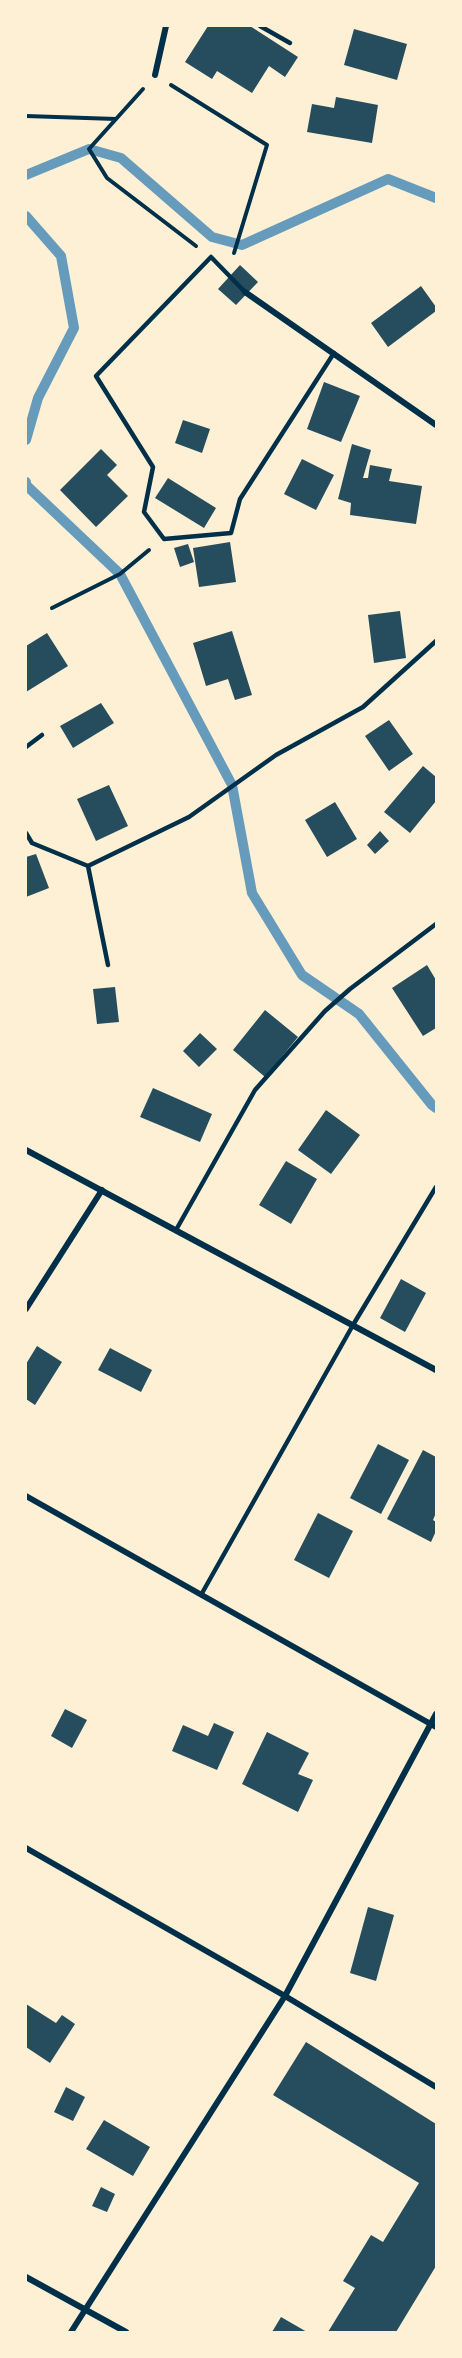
<!DOCTYPE html>
<html>
<head>
<meta charset="utf-8">
<style>
  body { margin:0 }
  #map { position:relative; width:462px; height:2358px; overflow:hidden; background:#fdf0d5; font-family:Raleway,sans-serif }
  canvas { display:block }
  .frame { position:absolute; inset:0; border:27px solid #fdf0d5; pointer-events:none }
</style>
</head>
<body>
<div id="map">
<canvas width="462" height="2358"></canvas>
<div class="frame"></div>
</div>
<script>
const ctx = document.querySelector('canvas').getContext('2d');
ctx.lineJoin = 'round';
function stroke(path, color, width, dash) { ctx.strokeStyle = color; ctx.lineWidth = width; ctx.lineCap = dash ? 'butt' : 'round'; ctx.setLineDash(dash || []); ctx.stroke(path); }
function fillPath(path, color) { ctx.fillStyle = color; ctx.fill(path, 'evenodd'); }
stroke(new Path2D(`
  M26,175L89,149L121,158L212,237L242,245L388,179L436,198
  M26,216L61,256L74,328L38,398L26,440
  M26,482V485L120,574L232,785L252,893L302,975L359,1014L432,1105L436,1108`), '#669bbc', 10);
fillPath(new Path2D(`
  M208,26H250L298,57L285,77L269,66L252,93L217,71L212,79L185,62Z
  M354,29L407,44L397,80L344,65Z
  M336,97L378,105L372,143L307,132L312,104L334,108Z
  M240,265L258,282L236,305L218,289Z
  M421,286L436,307V311L388,347L371,323Z
  M324,382L360,396L341,442L307,429Z
  M183,420L210,429L202,453L175,443Z
  M352,444L371,450L363,478H368L370,465L392,469L389,481L422,486L416,524L350,515L351,503L338,499Z
  M101,449L117,465L107,475L128,496L96,527L60,490Z
  M302,459L334,475L316,510L284,494Z
  M168,478L216,508L204,528L155,498Z
  M230,542L236,582L199,587L193,548Z
  M188,544L194,562L180,567L174,548Z
  M400,611L406,658L374,663L368,615Z
  M232,631L252,695L235,700L228,679L206,686L193,643Z
  M47,633L68,666L26,692V646Z
  M101,703L114,723L73,748L60,726Z
  M389,720L413,754L389,771L365,736Z
  M423,766L436,777V801L410,833L384,812Z
  M109,785L128,826L96,841L77,799Z
  M335,802L357,839L327,857L305,820Z
  M380,831L389,841L375,854L367,845Z
  M36,854L49,888L26,897V857Z
  M427,965L436,980V1028L423,1036L392,988Z
  M115,987L119,1022L97,1024L93,989Z
  M265,1010L298,1037L265,1077L233,1050Z
  M200,1033L217,1049L199,1067L183,1051Z
  M153,1088L212,1114L200,1142L140,1117Z
  M326,1110L360,1135L331,1174L298,1150Z
  M286,1161L317,1179L291,1224L259,1205Z
  M401,1279L426,1293L405,1332L380,1318Z
  M37,1346L62,1362L35,1405L26,1399V1364Z
  M110,1348L152,1370L141,1392L98,1370Z
  M378,1444L409,1460L381,1514L350,1498Z
  M423,1450L436,1457V1513L433,1520L436,1522V1531L431,1542L387,1519Z
  M318,1513L353,1531L329,1578L294,1560Z
  M65,1709L87,1720L72,1748L51,1736Z
  M214,1723L234,1732L217,1770L172,1751L183,1725L208,1736Z
  M267,1732L309,1753L298,1774L313,1780L298,1812L242,1784Z
  M368,1907L394,1915L376,1981L350,1973Z
  M26,2004L56,2023L62,2015L75,2024L50,2063L26,2047Z
  M306,2042L436,2124V2266L396,2332H328L355,2288L343,2281L371,2235L383,2242L419,2183L273,2095Z
  M66,2087L85,2097L73,2121L54,2112Z
  M104,2120L150,2147L133,2176L86,2149Z
  M101,2187L115,2194L107,2212L92,2206Z
  M281,2317L307,2332H272Z`), '#264d5e');
stroke(new Path2D(`
  M171,85L267,145L234,253
  M143,89L89,149L107,178L196,246
  M26,116L116,119
  M52,608L120,574L149,550`), '#003049', 4);
stroke(new Path2D(`
  M260,26L290,43
  M245,292L211,257L96,376L153,467L144,512L164,539L231,533L240,499L334,353
  M26,747L42,735
  M26,833L32,843L88,866L108,965
  M88,866L189,817L276,755L363,707L436,641
  M176,1230L255,1090L325,1011L350,989L436,924
  M201,1595L353,1325L436,1187`), '#003049', 4.5);
stroke(new Path2D(`
  M155,75L166,26
  M245,292L436,425
  M26,1150L436,1370
  M26,1309L102,1190
  M26,1496L436,1727
  M26,1848L285,1996L436,2087
  M26,2277L126,2332
  M71,2332L285,1996L436,1714`), '#003049', 6);
</script>
</body>
</html>
